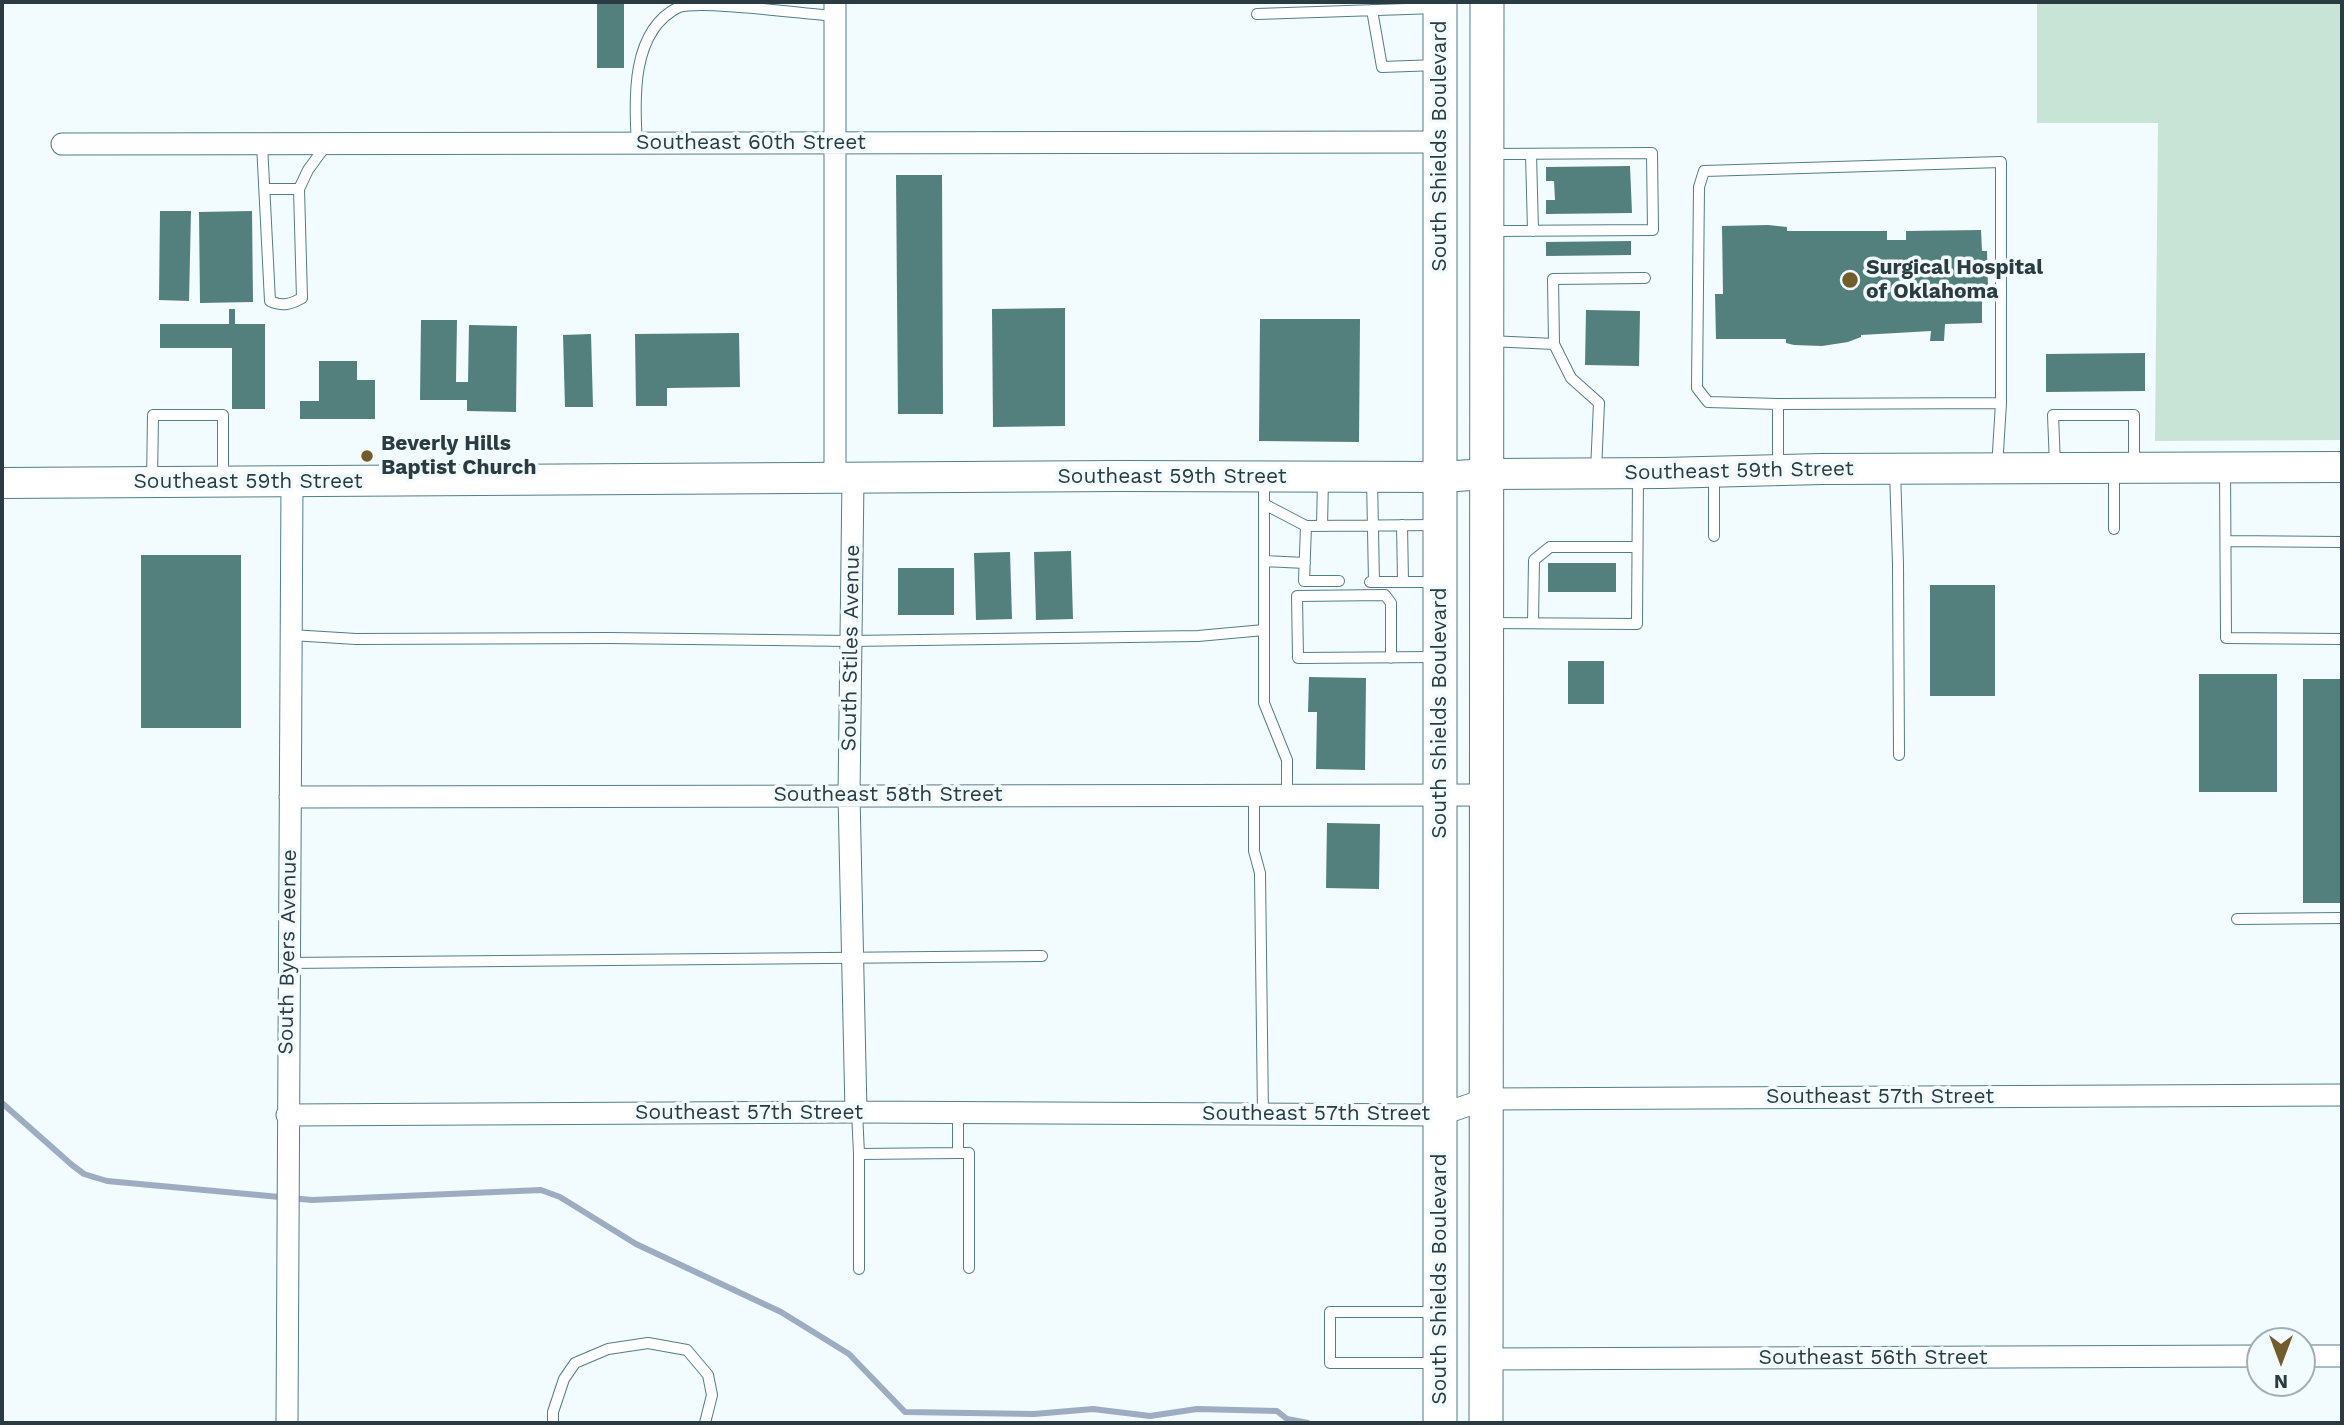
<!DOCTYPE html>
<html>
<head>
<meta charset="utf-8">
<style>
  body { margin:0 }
  #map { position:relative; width:2344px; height:1425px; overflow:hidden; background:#f2fbfd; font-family:"Work Sans",sans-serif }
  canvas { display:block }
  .frame { position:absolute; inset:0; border:4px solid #2a3c41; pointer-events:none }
  .north { position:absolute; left:2246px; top:1327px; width:70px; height:70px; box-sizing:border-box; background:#f2fbfd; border:2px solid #a2afb2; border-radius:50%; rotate:180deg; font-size:19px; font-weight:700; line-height:28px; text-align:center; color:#2a3c41 }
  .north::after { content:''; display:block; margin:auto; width:24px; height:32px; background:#715c2b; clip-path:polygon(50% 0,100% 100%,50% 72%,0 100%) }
</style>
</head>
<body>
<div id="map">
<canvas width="2344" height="1425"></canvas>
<div class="frame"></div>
<div class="north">N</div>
</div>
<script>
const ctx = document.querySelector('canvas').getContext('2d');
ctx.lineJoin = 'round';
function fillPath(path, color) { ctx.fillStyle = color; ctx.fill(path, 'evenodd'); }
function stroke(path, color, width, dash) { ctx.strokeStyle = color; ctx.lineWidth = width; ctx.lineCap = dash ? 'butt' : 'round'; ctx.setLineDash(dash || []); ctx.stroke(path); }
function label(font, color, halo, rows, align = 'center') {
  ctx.font = font + ' "Work Sans",sans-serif'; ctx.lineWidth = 7; ctx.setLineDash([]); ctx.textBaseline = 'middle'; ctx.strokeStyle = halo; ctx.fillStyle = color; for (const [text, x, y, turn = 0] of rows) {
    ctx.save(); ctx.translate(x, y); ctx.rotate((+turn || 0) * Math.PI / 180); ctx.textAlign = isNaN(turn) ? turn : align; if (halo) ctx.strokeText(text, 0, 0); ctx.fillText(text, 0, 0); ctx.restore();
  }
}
fillPath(new Path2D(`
  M2037,2H2342V440L2155,441L2158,123H2037Z`), '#c7e4d6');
stroke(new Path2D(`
  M2,1103L72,1165L84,1174L107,1181L312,1200L541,1190L560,1197L636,1244L781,1312L849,1354L905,1412L1034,1414L1093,1409L1150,1416L1197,1409L1277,1411L1287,1419L1308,1423`), '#9eacc2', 6);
fillPath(new Path2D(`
  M597,2H624V68H597Z
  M1630,166L1632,213L1546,214V200H1555L1554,181H1546V167Z
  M896,175H942L943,414H898Z
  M160,211H191L189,301L159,300Z
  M252,211L253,302L200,303L199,212Z
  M1768,225L1787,227V231H1887V240H1906V231L1981,230L1982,251H1987L1988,288H1982V323L1945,324L1944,341H1930L1931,331L1861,335V337L1848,342L1822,346L1794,345L1786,343V339H1716L1715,294H1723L1722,226Z
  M1631,241V255L1546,256V242Z
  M1065,308V426L993,427L992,309Z
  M229,309H235V324H265V409H232V348H160V324H229Z
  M1586,310L1640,311L1639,366L1585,365Z
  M1260,319H1360L1359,442L1259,441Z
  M421,320H457L456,382H468L469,325L517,326L516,412L467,411V400H420Z
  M739,333L740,387L667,388V406H636L635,334Z
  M591,334L593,407H565L563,335Z
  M2145,353V391L2046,392V354Z
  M319,361H357V380H375V419H300V401H319Z
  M1071,551L1073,619L1036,620L1034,552Z
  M1010,552L1012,619L976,620L974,553Z
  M141,555H241V728H141Z
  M1548,563H1616V592H1548Z
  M898,568H954V615H898Z
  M1930,585H1995V696H1930Z
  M1568,661H1604V704H1568Z
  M2199,674H2277V792H2199Z
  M1309,677L1366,678L1365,770L1316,769L1317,712H1308Z
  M2303,679H2342V903H2303Z
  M1327,823L1380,824L1379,889L1326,888Z`), '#537f7c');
const lane = new Path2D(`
  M1372,10L1382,67L1437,65
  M1257,14L1437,8
  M637,143C634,99 631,30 679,7C702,0 805,14 835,16
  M262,144L270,301C283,307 291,304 302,298L299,189L308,170L327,144
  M1531,154L1533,231
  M265,189H299
  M1490,231L1653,230L1652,153L1491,154
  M1489,341L1554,344L1571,378L1599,403L1596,471
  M1554,344L1553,279L1645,278
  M1778,404V467
  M2055,465L2053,415H2134V467
  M1997,468L2001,403V162L1704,171L1699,187L1697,388L1708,402L1778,404L2001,403
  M2114,469V529
  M2225,470L2226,638L2342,639
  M1895,471L1898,564L1899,755
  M1264,477V703L1287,760V795
  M1372,479L1374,582
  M152,482L153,415H223V479
  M1264,504L1306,526L1438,525
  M1402,525L1403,581
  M1306,526L1304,581H1339
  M1322,526L1323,480
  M1714,536V472
  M2226,541L2342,542
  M1264,561L1305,563
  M1370,582H1438
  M1489,623L1637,624L1638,476
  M1533,623L1534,560L1550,547H1637
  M291,635L356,639L608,638L851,641L1198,636L1264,630
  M1391,658V603L1385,595L1297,596L1298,658L1435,657
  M1254,795V851L1260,873L1263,1115
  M2237,919L2342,918
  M288,963L1042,956
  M857,1112L859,1154
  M958,1113V1153
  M859,1269V1154L958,1153H969V1268
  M1436,1312H1330V1363H1437
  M553,1423V1412L564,1379L575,1363L608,1349L648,1343L687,1350L708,1375L712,1395L705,1423`);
const street = new Path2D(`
  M62,144L1440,142
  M835,478V2
  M853,478L849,795L856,1112
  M290,797L1487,795
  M287,1115L856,1112L1440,1115L1486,1099L2342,1095
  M2302,1356H2342
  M1486,1359L2260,1356
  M287,1423L292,482`);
const secondary = new Path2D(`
  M2,483L1119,476L1441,477L1487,474L1663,473L1822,469L2342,467`);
const primary = new Path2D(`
  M1440,1423V2
  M1486,1423L1487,2`);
stroke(lane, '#537d88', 12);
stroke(street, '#537d88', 23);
stroke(secondary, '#537d88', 32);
stroke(primary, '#537d88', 35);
stroke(lane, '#fff', 10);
stroke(street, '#fff', 21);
stroke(secondary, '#fff', 30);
stroke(primary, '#fff', 33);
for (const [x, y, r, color] of [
  [1850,280,9,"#715c2b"],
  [367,456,7,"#715c2b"]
]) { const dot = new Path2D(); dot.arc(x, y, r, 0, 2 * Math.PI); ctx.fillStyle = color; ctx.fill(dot); stroke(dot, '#f2fbfd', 2.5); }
label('21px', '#2a3c41', '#f2fbfd', [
  ["Southeast 60th Street",751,143],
  ["South Shields Boulevard",1440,146,-90],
  ["Southeast 59th Street",1739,471,-1],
  ["Southeast 59th Street",1172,477],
  ["Southeast 59th Street",248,482],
  ["South Stiles Avenue",851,648,-89],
  ["South Shields Boulevard",1440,713,-90],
  ["Southeast 58th Street",888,795],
  ["South Byers Avenue",288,952,-89],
  ["Southeast 57th Street",1880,1097],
  ["Southeast 57th Street",749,1113],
  ["Southeast 57th Street",1316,1114],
  ["South Shields Boulevard",1440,1279,-90],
  ["Southeast 56th Street",1873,1358]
]);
label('bold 21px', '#2a3c41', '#f2fbfd', [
  ["Surgical Hospital",1866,268],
  ["of Oklahoma",1866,292],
  ["Beverly Hills",381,444],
  ["Baptist Church",381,468]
], 'left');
</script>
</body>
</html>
